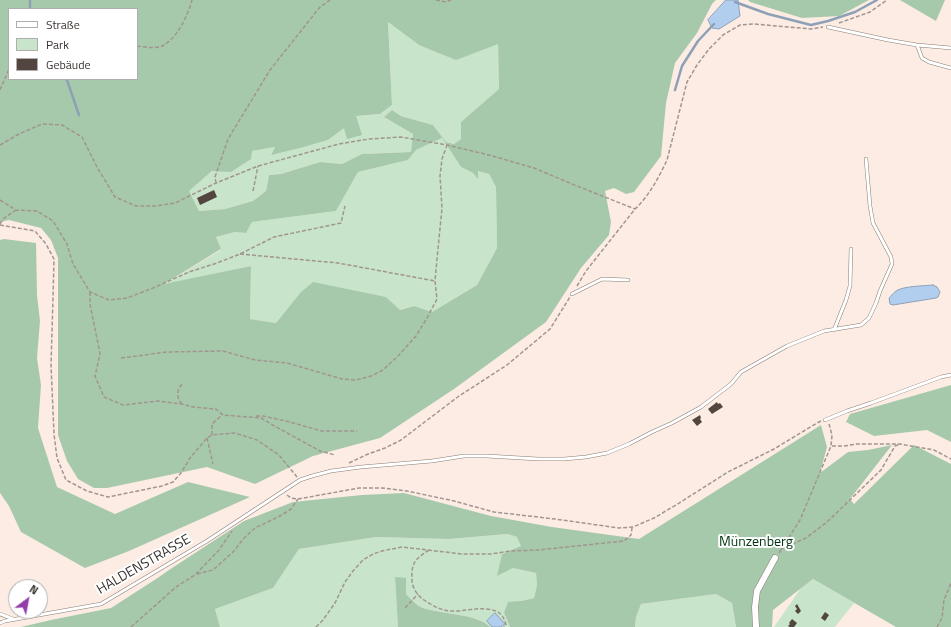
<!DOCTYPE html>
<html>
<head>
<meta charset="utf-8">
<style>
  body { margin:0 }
  #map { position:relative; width:951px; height:627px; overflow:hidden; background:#fcece4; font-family:"Titillium Web",sans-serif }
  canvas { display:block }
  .legend { position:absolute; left:8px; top:8px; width:130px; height:72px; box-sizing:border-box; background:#fff; border:1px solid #b0aead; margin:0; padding:5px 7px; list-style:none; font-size:12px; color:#3a3431 }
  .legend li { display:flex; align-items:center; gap:8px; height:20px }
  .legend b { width:20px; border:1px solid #b0aead }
  .north { position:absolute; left:8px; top:579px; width:40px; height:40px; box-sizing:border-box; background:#fff; border:1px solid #b0aead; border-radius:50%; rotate:32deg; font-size:11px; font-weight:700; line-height:16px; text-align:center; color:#3a3431 }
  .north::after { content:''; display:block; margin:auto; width:14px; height:18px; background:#943da9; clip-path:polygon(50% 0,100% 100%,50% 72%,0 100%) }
</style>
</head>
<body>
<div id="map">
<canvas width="951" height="627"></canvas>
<ul class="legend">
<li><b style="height:5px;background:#fff"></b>Straße</li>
<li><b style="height:11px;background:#c8e4ca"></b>Park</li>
<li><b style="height:11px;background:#534640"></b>Gebäude</li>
</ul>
<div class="north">N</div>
</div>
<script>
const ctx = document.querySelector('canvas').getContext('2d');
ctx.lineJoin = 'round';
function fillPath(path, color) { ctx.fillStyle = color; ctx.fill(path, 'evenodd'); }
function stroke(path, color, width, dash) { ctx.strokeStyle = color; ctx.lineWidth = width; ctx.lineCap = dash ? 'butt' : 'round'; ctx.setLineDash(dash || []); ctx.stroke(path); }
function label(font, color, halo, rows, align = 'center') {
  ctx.font = font + ' "Titillium Web",sans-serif'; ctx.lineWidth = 4; ctx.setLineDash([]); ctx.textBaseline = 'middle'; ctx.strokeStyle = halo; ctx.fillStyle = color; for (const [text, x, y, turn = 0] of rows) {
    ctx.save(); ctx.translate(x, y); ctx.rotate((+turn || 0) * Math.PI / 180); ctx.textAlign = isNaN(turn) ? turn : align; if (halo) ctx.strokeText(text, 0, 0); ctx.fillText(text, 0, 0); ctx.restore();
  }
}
fillPath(new Path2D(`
  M388,22L419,45L498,44L499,89L461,122V139L454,144L446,142L433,125L401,116L392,110L384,117L413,134L411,152L362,154L342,164L320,162L281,174L269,175L266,191L253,201L225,209L199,211L189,191L212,171L252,151L275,147L271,154L304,147L328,140L344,127L356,116L380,114L392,105Z
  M442,138L461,167L473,173L478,178V171L489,174L496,187L497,248L477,285L432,312L414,306L399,310L386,297L300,293L276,323L250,319L251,266L163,285L221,250L216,237L235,232L246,233L252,222L336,211L358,172L408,160L416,150Z
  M508,534L517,537L522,546L502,554L498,575L513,568L536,573L537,585L534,598L521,601L504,613L510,627H490C479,614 440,614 423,608C417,606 411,599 406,594V578H395L398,627H220L215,609L273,588L299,549L376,537L449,539Z
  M813,579L854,603L835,627H774L801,588Z
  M716,594L732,603L736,627H635L636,617L641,604Z`), '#c8e4ca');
fillPath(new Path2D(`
  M0,0H716L712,4L697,33L675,63L666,103L661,156L634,192L626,194L614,188L605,191L611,222L609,235L581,268L546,322L454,389L380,438L313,456L255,484L207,467L107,488H94L78,479L67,461L58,435V258L51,240L41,228L9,220L0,222ZM9,9H137V79H9ZM388,22L419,45L456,60L498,44L499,89L461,122V139L454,144L446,142L433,125L401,116L392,110L384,117L413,134L411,152L362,154L342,164L320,162L281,174L269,175L266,191L253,201L225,209L199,211L189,191L212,171L231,172L251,159L252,151L275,147L271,155L304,147L328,140L344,128L347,139L362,135L356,116L380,114L392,105ZM442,138L461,167L473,173L478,179V171L489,174L496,187L497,248L477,285L432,312L414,306L400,310L386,297L313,282L300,293L276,323L250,319L251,266L164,284L221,249L216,237L235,232L246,233L252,222L336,211L358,172L408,160L416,150Z
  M748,0H869L839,16L802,18L750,2Z
  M900,0H945L936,21Z
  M4,239L36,243L37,295L40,321L37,358L41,385L38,428L57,487L115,514L188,482L250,497L129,551L85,568L21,532L9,506L0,493V240Z
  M951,385V442L927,430L874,436L846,422L850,414Z
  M821,425L827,447L820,473L848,452L868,450L892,445L850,499L854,504L914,445L951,464V627H896L813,579L773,610L772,627H736L732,603L716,594L641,604L636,617L635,627H510L504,613L508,602L521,601L534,598L537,585L536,573L513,568L497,576L502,554L521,546L517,537L508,534L449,539L376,537L299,549L273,588L215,609L220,627H21L51,620L111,608L156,579L169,570L244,521L293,502L362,495L404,493L491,516L552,527L639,539Z
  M395,577L406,578V594C411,599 417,606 423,608C440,614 479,614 490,627H398Z`), '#a7c9ab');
const water = new Path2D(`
  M726,0H738L740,16L719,29L712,28L708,20Z
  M933,285L937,287L940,292L938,297L936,298L893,305L890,304L889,298C891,296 893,293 896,291C903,286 924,286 933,285Z
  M495,613L505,624L501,627H492L487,621Z`);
fillPath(water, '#b1ceef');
stroke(water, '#8da0b6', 1);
stroke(new Path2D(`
  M735,2L768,14L811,25L828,21L855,12L877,0
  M30,9V0
  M65,79L67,80L79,115
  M675,90L682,66L698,41L714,24`), '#8da0b6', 2.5);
fillPath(new Path2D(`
  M214,190L217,197L200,205L197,198Z
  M717,402L718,404L720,403L723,407L712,414L708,409Z
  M700,415L701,418L700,419L702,422L697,426L692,420Z
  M797,604L801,611L798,614L795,611L797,609L795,606Z
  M825,612L829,615L825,621L821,618Z
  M792,619L797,623L794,627H790L788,626L790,624L789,623Z`), '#534640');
const service = new Path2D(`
  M828,27L888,40L917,45L951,48
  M917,45L922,58L929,62L951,68
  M572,294L602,279L628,280
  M834,330L846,300L850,286L851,249
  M825,420L847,411L871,403L941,377L951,375
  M0,614L13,619
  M0,623L5,621L101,604L207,541L300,480L312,476L331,471L361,467L432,461L464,456H487L538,459H564L586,457L607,453L629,444L652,432L672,423L701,407L731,384L741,372L787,346L824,331L861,325L869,318L876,303L880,291L892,264L891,257L873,223L870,206L866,159`);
const minor = new Path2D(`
  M756,627L755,607L757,591L775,558`);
stroke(service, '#897c74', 4);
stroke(minor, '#897c74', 7);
stroke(new Path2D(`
  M436,0L446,2L451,0
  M839,23L870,12L887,0
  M137,46C144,47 155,49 162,46C177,39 188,15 192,0
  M0,90L9,69
  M0,145L19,134L42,124L62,125L82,137L97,167L115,197L136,206H155L175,203L216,183L258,166L339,144L369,139L401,137L447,145L489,155L534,168L577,186L635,209
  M216,183L215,177L228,139L270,70L320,7L330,0
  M253,191L258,166
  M0,200L16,210L37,211L53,221L67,244L73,264L90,292L109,300L127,298L153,288L189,272L217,263L240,254L274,237L341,223L345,206
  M0,224L3,219L16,210
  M0,225L35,231L46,244L54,259L53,298L51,365L54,434L57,458L66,480L87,491L108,497L162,486L173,482L181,473L190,458L207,438L212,435L235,433L257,440L279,455L297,477
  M240,254L338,263L435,281
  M577,286L586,271L635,209C649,196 659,177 667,160L687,82L697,65L709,49L723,35L740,25L754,24L811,29L823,27
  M90,292V304L100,354L95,376L104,397L123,405L158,401L182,404L193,407L216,409L223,415L261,418L271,424L320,451L335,455
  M121,358L167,352L223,351L255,360L287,363L342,379L356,380L371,376L383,370L400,354L416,336L427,318L437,299L435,281L437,259L442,208L440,176L442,159L447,145
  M182,404C176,398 176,388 184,383
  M256,416H263L286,421L322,431H357
  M212,435V424L222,415
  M207,438L213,464
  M832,446H844L857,444H900L934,450L951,459
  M349,463L368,454L385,448L401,440L459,396L507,365L550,329L570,297
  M287,495L291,498L298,499L359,488H382L407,491L454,501L494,512L555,519L619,528L633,527L654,518L676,505L728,472L774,449L817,423L821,421
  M781,549L806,538L827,522L881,470L895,446L900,444
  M429,550C415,559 411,563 412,580C412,588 418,596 424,600C433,606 442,611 453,611C467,611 482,606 496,611C502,613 505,620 506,625L504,627
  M779,553L800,520L831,446L832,435L829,424
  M197,574L213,570L234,551L244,538L255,528L280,516L291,509L298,499
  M405,608L418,594
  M131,627L176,587L195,575L219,550L232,531
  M316,627L323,620L335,603L345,582L353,571L363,560L373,554L382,551L402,547L462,554H491L510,551L538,550L624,541L631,535L632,528
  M937,627L942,618L944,600L951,583`), '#a19590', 1.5, [4, 2]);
stroke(service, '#fff', 3);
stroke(minor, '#fff', 6);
label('14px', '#00360f', '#fff', [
  ["Münzenberg",756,543]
]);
label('14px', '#3a3431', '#fff', [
  ["HALDENSTRASSE",144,565,-30]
]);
</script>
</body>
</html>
